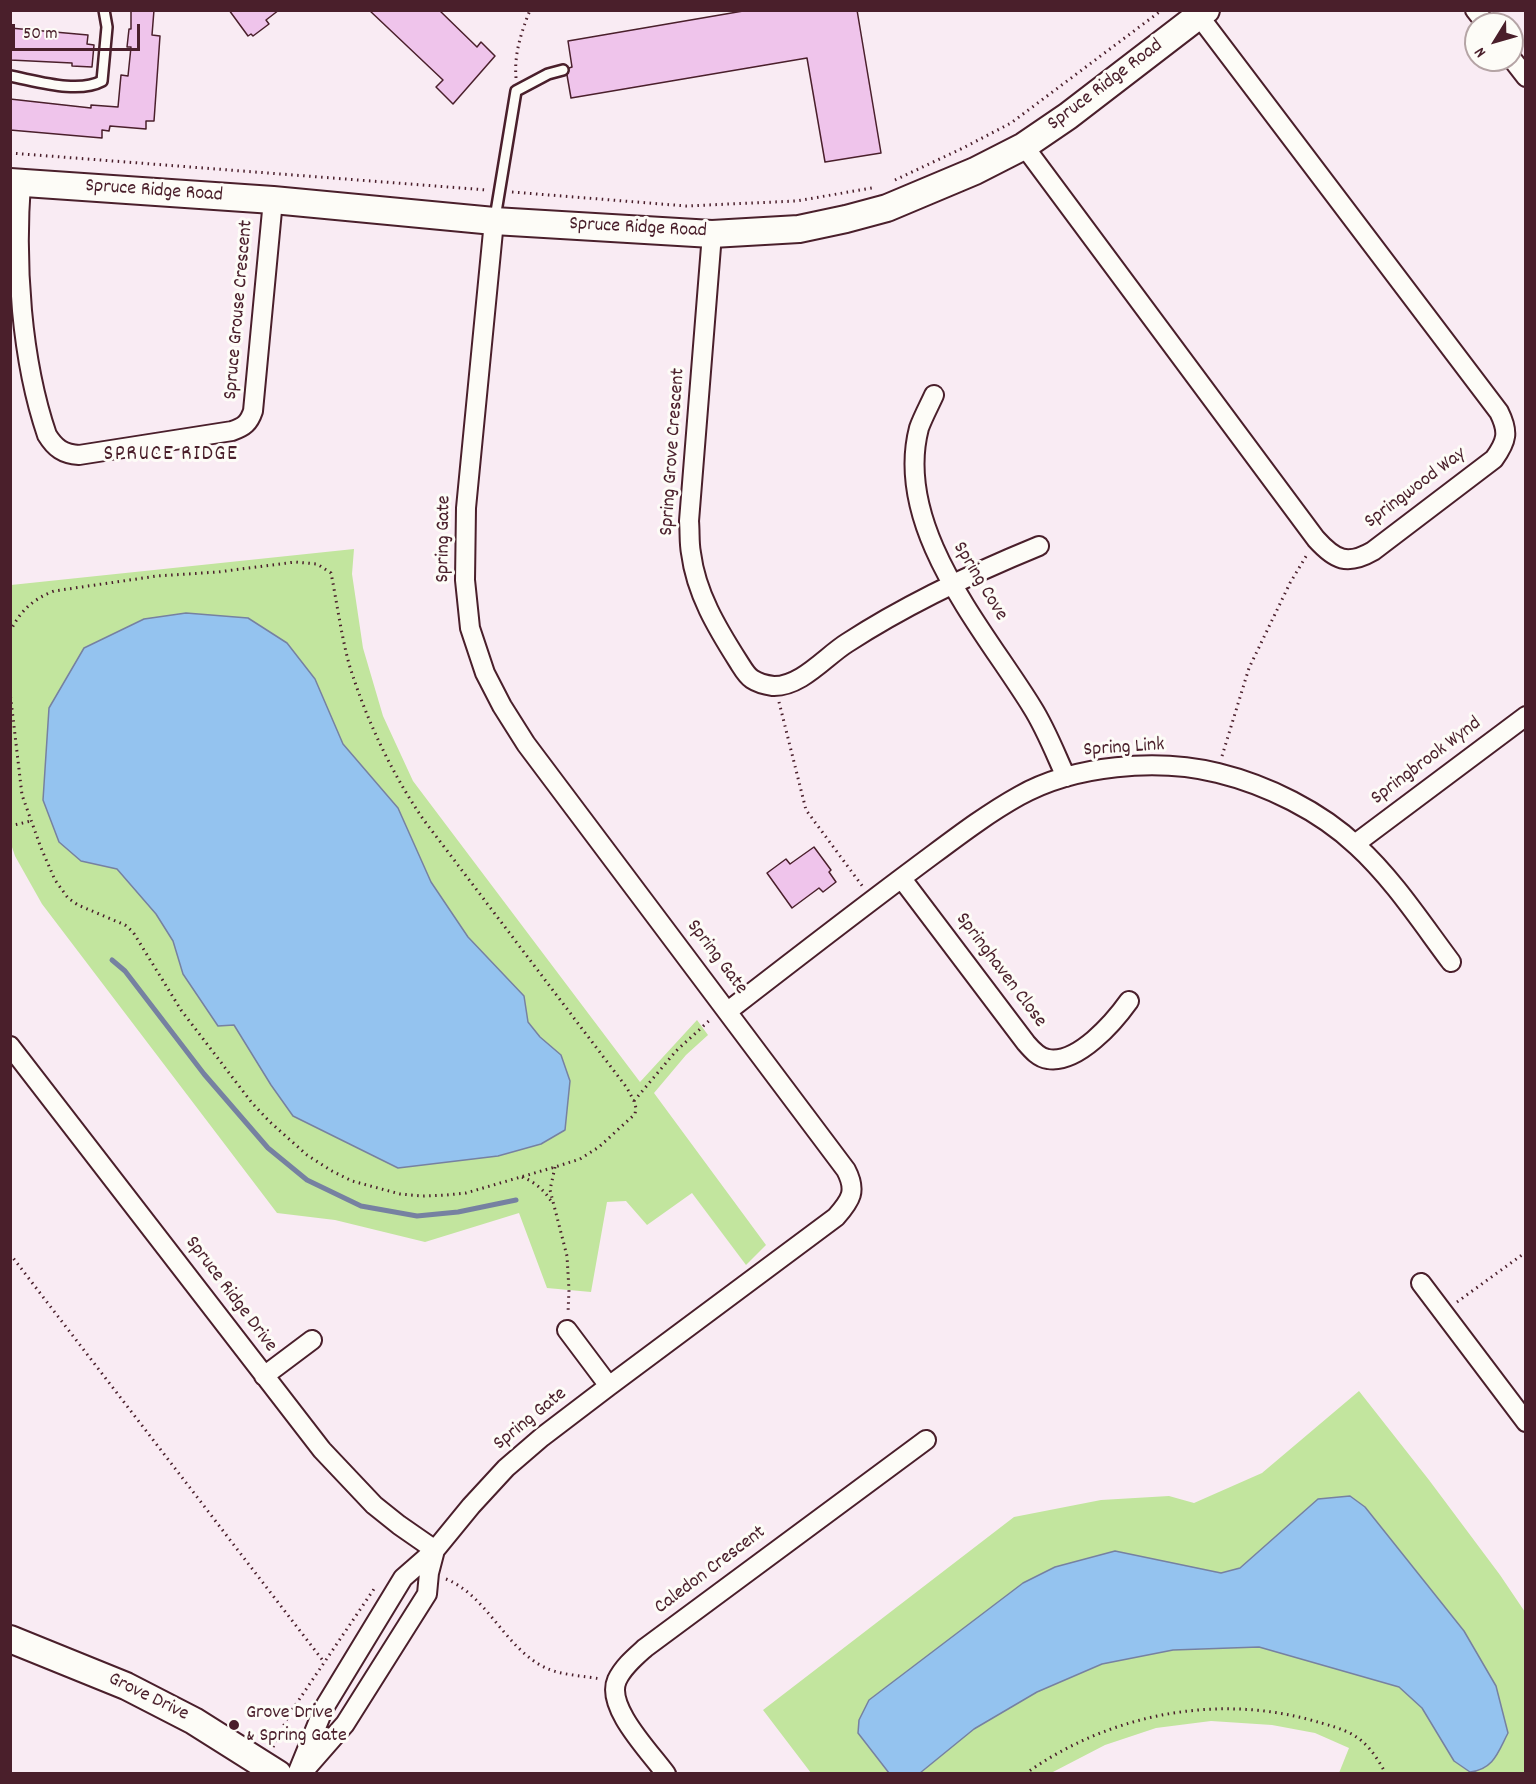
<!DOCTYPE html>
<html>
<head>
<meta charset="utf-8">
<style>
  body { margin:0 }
  #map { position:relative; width:1536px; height:1784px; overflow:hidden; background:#f9ebf3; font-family:Dekko,sans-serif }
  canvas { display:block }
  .frame { position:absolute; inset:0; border:12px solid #4a1f2b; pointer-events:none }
  .north { position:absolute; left:1464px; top:12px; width:60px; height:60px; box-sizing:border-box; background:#fdfcf7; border:2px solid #b5a4a5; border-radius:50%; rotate:233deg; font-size:16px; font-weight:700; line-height:24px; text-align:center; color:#4a1f2b }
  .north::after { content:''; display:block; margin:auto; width:21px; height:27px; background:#4a1f2b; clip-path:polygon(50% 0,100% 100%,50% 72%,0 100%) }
  .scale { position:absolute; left:12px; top:24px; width:128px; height:27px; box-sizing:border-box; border:3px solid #4a1f2b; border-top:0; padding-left:8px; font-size:18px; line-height:21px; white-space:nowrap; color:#4a1f2b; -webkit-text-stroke:4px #fdfcf7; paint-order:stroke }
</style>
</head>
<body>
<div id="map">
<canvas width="1536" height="1784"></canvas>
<div class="frame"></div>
<div class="north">N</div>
<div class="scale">50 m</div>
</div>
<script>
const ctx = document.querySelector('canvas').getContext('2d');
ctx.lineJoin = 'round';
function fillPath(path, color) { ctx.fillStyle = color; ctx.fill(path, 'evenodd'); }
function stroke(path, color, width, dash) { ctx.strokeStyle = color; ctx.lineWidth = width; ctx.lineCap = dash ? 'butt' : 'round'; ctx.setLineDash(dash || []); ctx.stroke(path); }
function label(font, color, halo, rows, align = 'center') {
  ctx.font = font + ' Dekko,sans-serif'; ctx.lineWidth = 6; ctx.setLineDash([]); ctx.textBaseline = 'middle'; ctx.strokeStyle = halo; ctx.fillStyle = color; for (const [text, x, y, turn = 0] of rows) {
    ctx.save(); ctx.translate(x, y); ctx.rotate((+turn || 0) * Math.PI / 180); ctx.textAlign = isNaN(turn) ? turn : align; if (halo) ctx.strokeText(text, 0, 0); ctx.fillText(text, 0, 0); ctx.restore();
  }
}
fillPath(new Path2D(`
  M354,549L352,574L363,648L383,716L413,781L640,1082L697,1020L708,1035L686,1055L654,1093L766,1245L746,1265L692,1193L647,1225L626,1201L607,1202L591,1292L547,1288L519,1213L425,1242L335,1220L277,1213L42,904L15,856L11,844V585Z
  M1359,1391L1429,1480L1500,1575L1525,1612V1773H1339L1349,1748L1315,1733L1272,1725L1211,1721L1156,1728L1105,1745L1051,1773H811L763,1710L1014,1517L1101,1500L1169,1496L1194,1503L1262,1473Z`), '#c2e59e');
const water = new Path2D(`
  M186,613L248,618L287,643L315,679L343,744L398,808L431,882L468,937L524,996L528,1022L540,1037L561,1055L570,1081L565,1130L541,1144L498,1156L398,1168L293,1116L271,1085L234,1025L218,1026L183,974L173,941L156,914L117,869L81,861L59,842L43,800L49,708L84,648L144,619Z
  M1350,1496L1365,1507L1464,1631L1496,1686L1508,1733C1498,1752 1494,1769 1470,1772L1454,1761L1422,1708L1399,1687L1259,1647L1173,1650L1102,1664L1037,1692L974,1729L920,1773H889L858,1733L859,1720L869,1700L1023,1583L1055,1567L1115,1551L1221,1573L1240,1568L1318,1499Z`);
fillPath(water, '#94c3ef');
stroke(water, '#7681a1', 1.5);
stroke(new Path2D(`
  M112,960L125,971L204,1074L268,1148L307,1180L361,1206L417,1216L458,1212L516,1200`), '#7681a1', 5);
const building = new Path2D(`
  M131,10H154L152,35L160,36L154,121H146V129L110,126L109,131L102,130V138L10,130V99L91,108V105L118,107L121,75L128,76L131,47H127L129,29H131Z
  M229,10H279L266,20L269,24L253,36L251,34L248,36Z
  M369,10H439L477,47L481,42L495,56L453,104L436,87L443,80Z
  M749,10H857L881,153L825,162L807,58L571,98L567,75L569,68L572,67L568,41Z
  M10,28L88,35L87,44L94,45L92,67L72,66V63L10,60Z
  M814,847L831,870L829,872L836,882L823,892L819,888L792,908L767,873L786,859L790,864Z`);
fillPath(building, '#efc4eb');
stroke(building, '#4a1f2b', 1.5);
const lane = new Path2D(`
  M10,76C37,81 78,94 102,81L107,27L104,10
  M495,218L516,91L548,74L563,70`);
const street = new Path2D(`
  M1475,10L1486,24
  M1512,59L1526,77
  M1024,146L1316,539C1335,560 1347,566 1373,551L1494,459C1507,441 1509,432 1499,412L1199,16
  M21,183C15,263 21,359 47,435C55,448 63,454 79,455L232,431C244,427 249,423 253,411L273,200
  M712,234L689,521C690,532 689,543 691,553C696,593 717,628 738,661C742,667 746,675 752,679C758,683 766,685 773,686C801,687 826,656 847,643C907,604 973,573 1039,546
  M934,395C929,406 923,417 919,428C893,528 984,629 1032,707C1046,729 1055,753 1066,777
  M1355,844L1526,716
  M902,879L1026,1043C1032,1050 1039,1058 1048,1059C1078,1064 1114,1022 1129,1001
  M728,1011C790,963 852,915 915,868C949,843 983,816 1019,796C1074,765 1157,758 1218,773C1267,785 1320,811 1357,846C1393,879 1421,922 1451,962
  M10,1046L322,1450L374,1505L399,1525L435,1550
  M1421,1283L1526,1422
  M567,1330L609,1386
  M264,1376L312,1340
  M303,1772L345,1724L427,1594L429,1573L435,1550
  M297,1774L324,1708L403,1578L435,1550L471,1506L506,1468L542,1437L609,1386L836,1217C851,1200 857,1191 846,1170L526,744L502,706L485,673L470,628L465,580L466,508L494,221
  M666,1774C651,1753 605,1707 617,1680C623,1667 635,1657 645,1648L926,1440`);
const secondary = new Path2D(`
  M10,182L273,200L494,221L712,234L799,229L846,219L887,208L975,171L1024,146L1068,116L1206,10
  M10,1639L126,1686L194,1721L278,1774`);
stroke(lane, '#4a1f2b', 14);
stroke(street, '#4a1f2b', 22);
stroke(secondary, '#4a1f2b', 30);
stroke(new Path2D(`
  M516,78C514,54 521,33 530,10
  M10,153L487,190
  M895,180L963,148L1011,123L1162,10
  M512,192L686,206L796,201L872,188
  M10,632C20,611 33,599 54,591L157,576L218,572L295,562L317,564L331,573C337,603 341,634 349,664C366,719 391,772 423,819L627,1088L634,1101L636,1108L635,1114L599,1147L580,1159L555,1167L466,1193L446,1195L422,1196L400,1194L352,1181L332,1171L307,1155L270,1122L252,1103L181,1010L133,932L125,925L78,905L68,898L55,880L41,848L22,795L10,692
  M779,702L806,810L863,887
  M1222,756L1249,668L1290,583L1308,553
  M10,826L31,821
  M634,1101L676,1051L711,1019
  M555,1167L550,1190L567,1256L569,1290L568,1313
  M522,1177C535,1182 544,1190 551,1201
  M10,1254L324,1662
  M1457,1302L1526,1252
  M446,1579C488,1596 505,1649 546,1668C560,1675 585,1676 601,1679
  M273,1747L290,1713L374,1589
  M1025,1774C1106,1716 1211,1694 1307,1719C1350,1731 1364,1733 1386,1774`), '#4a1f2b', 3, [1.5, 4.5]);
stroke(lane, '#fdfcf7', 9);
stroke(street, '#fdfcf7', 18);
stroke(secondary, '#fdfcf7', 26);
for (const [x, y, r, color] of [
  [234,1725,6,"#4a1f2b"]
]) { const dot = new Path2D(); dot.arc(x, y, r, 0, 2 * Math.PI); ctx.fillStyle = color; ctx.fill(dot); stroke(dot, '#fdfcf7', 2); }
label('20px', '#4a1f2b', '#fdfcf7', [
  ["Spruce Ridge Road",1106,86,-37],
  ["Spruce Ridge Road",154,192,4],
  ["Spruce Ridge Road",638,229,3],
  ["Spruce Grouse Crescent",240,310,-85],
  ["Spring Grove Crescent",674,452,-86],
  ["Springwood Way",1416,489,-37],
  ["Spring Gate",445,539,-89],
  ["Spring Cove",979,582,59],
  ["Spring Link",1124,749,-4],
  ["Springbrook Wynd",1427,762,-37],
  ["Spring Gate",716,958,53],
  ["Springhaven Close",1000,971,53],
  ["Spruce Ridge Drive",230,1295,53],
  ["Spring Gate",531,1420,-39],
  ["Caledon Crescent",711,1571,-37],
  ["Grove Drive",148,1698,26]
]);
label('20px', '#4a1f2b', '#fdfcf7', [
  ["Grove Drive",246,1714],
  ["& Spring Gate",246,1737]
], 'left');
ctx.letterSpacing = '1.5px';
label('22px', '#4a1f2b', '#fdfcf7', [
  ["SPRUCE RIDGE",171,456]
]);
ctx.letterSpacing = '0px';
</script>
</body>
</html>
